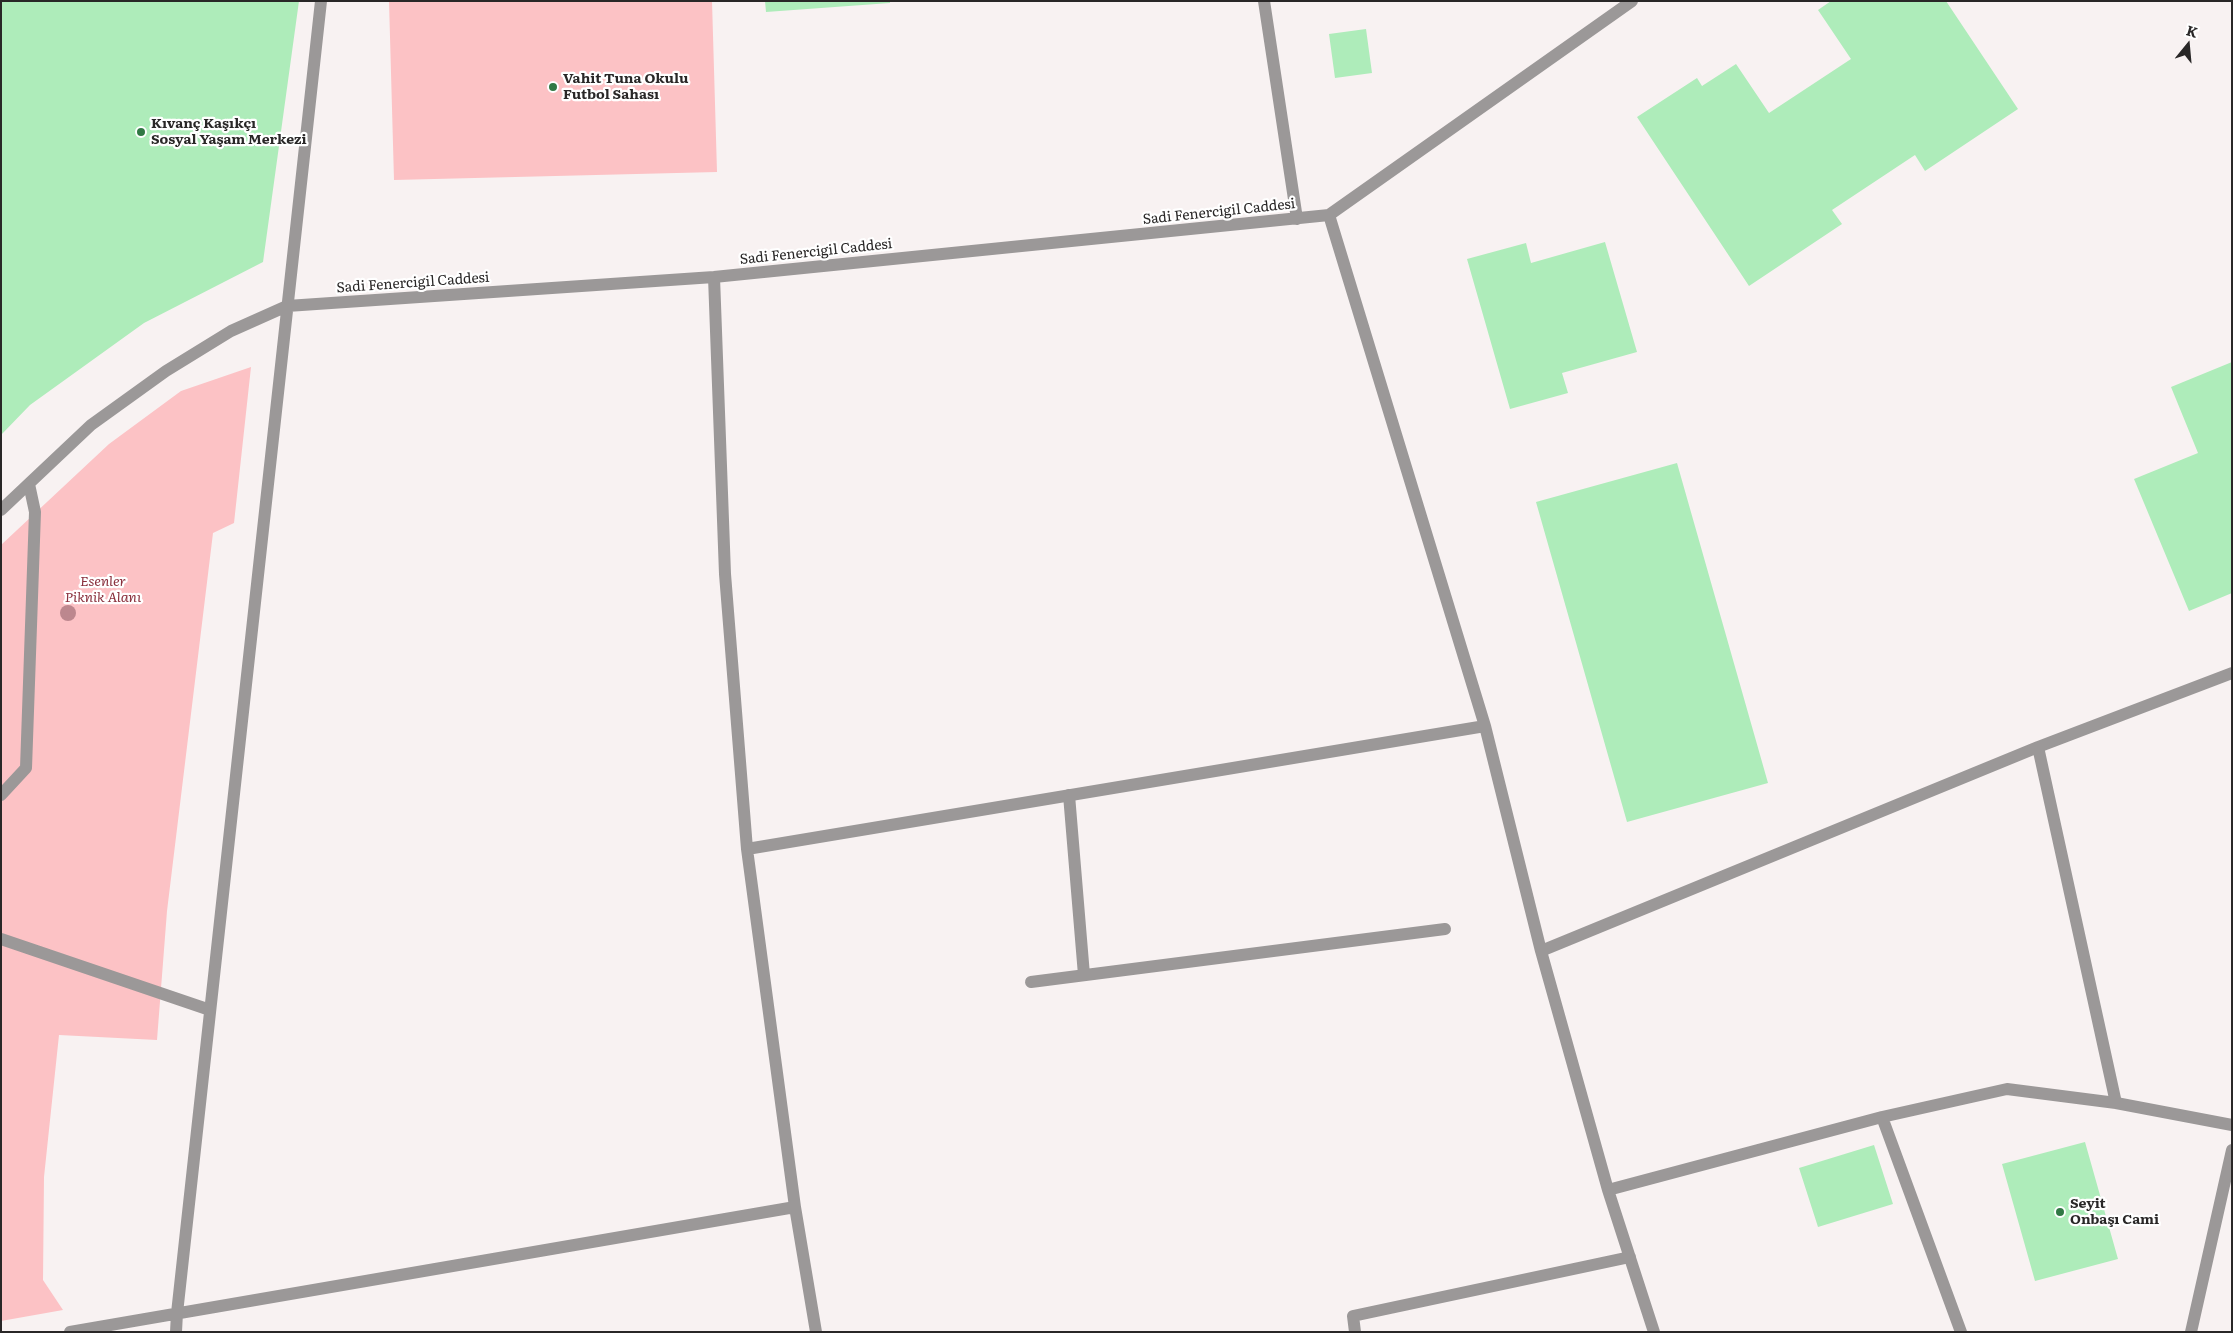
<!DOCTYPE html>
<html>
<head>
<meta charset="utf-8">
<style>
  body { margin:0 }
  #map { position:relative; width:2233px; height:1333px; overflow:hidden; background:#f8f2f2; font-family:Literata,serif }
  canvas { display:block }
  .frame { position:absolute; inset:0; border:2px solid #292727; pointer-events:none }
  .north { position:absolute; left:2163px; top:20px; width:50px; height:50px; -webkit-text-stroke:4px #fff; paint-order:stroke; rotate:17deg; font-size:14px; font-weight:700; line-height:20px; text-align:center; color:#292727 }
  .north::after { content:''; display:block; margin:auto; width:18px; height:22px; background:#292727; clip-path:polygon(50% 0,100% 100%,50% 72%,0 100%) }
</style>
</head>
<body>
<div id="map">
<canvas width="2233" height="1333"></canvas>
<div class="frame"></div>
<div class="north">K</div>
</div>
<script>
const ctx = document.querySelector('canvas').getContext('2d');
ctx.lineJoin = 'round';
function fillPath(path, color) { ctx.fillStyle = color; ctx.fill(path, 'evenodd'); }
function stroke(path, color, width, dash) { ctx.strokeStyle = color; ctx.lineWidth = width; ctx.lineCap = dash ? 'butt' : 'round'; ctx.setLineDash(dash || []); ctx.stroke(path); }
function label(font, color, halo, rows, align = 'center') {
  ctx.font = font + ' Literata,serif'; ctx.lineWidth = 4.5; ctx.setLineDash([]); ctx.textBaseline = 'middle'; ctx.strokeStyle = halo; ctx.fillStyle = color; for (const [text, x, y, turn = 0] of rows) {
    ctx.save(); ctx.translate(x, y); ctx.rotate((+turn || 0) * Math.PI / 180); ctx.textAlign = isNaN(turn) ? turn : align; if (halo) ctx.strokeText(text, 0, 0); ctx.fillText(text, 0, 0); ctx.restore();
  }
}
fillPath(new Path2D(`
  M389,1H712L717,172L394,180Z
  M251,367L234,523L213,533L167,911L157,1040L59,1035L44,1177L43,1280L63,1310L1,1321V545L109,444L181,391Z`), '#fcc2c5');
fillPath(new Path2D(`
  M1,1H299L263,262L144,323L30,405L1,435Z
  M765,1H890V3L766,12Z
  M1831,1H1946L2018,109L1925,171L1915,155L1832,210L1842,224L1749,286L1637,117L1697,78L1702,86L1736,64L1769,113L1851,59L1818,10Z
  M1366,29L1372,73L1335,78L1329,34Z
  M1605,242L1637,352L1562,373L1568,393L1510,409L1467,259L1526,243L1531,263Z
  M2232,362V593L2189,611L2134,479L2198,453L2171,387Z
  M1677,463L1768,783L1627,822L1536,502Z
  M2085,1142L2118,1259L2035,1281L2002,1164Z
  M1874,1145L1893,1204L1818,1227L1799,1168Z`), '#aeecba');
stroke(new Path2D(`
  M1069,795L1084,975
  M1031,982L1445,929`), '#9b9898', 12);
stroke(new Path2D(`
  M1264,1L1297,219
  M1329,215L1485,726L1541,951L1608,1190L1654,1332
  M714,277L725,574L747,849L795,1207L816,1332
  M1,510L91,425L166,371L231,331L287,306L714,277L1329,215L1632,1
  M2038,747L2116,1103
  M1,795L26,768L35,512L29,484
  M747,849L1485,726
  M1,939L210,1010
  M1541,951L2038,747L2232,673
  M1882,1117L1961,1332
  M1608,1190L1882,1117L2007,1089L2116,1103L2232,1125
  M70,1332L795,1207
  M176,1332L177,1313L321,1
  M1355,1332L1353,1316L1630,1257
  M2191,1332L2232,1150`), '#9b9898', 12);
ctx.fillStyle = '#bc878e';
for (const [x, y] of [
  [68,613]
]) { ctx.beginPath(); ctx.arc(x, y, 8, 0, 2 * Math.PI); ctx.fill(); }
for (const [x, y, r, color] of [
  [553,87,5,"#307844"],
  [141,132,5,"#307844"],
  [2060,1212,5,"#307844"]
]) { const dot = new Path2D(); dot.arc(x, y, r, 0, 2 * Math.PI); ctx.fillStyle = color; ctx.fill(dot); stroke(dot, '#fff', 2); }
label('bold 14px', '#292727', '#fff', [
  ["Vahit Tuna Okulu",563,79],
  ["Futbol Sahası",563,95],
  ["Kıvanç Kaşıkçı",151,124],
  ["Sosyal Yaşam Merkezi",151,140],
  ["Seyit",2070,1204],
  ["Onbaşı Cami",2070,1220]
], 'left');
label('14px', '#292727', '#fff', [
  ["Sadi Fenercigil Caddesi",1219,212,-6],
  ["Sadi Fenercigil Caddesi",816,252,-6],
  ["Sadi Fenercigil Caddesi",413,283,-4]
]);
label('italic 14px', '#8a303d', '#fff', [
  ["Esenler",103,582],
  ["Piknik Alanı",103,598]
]);
</script>
</body>
</html>
